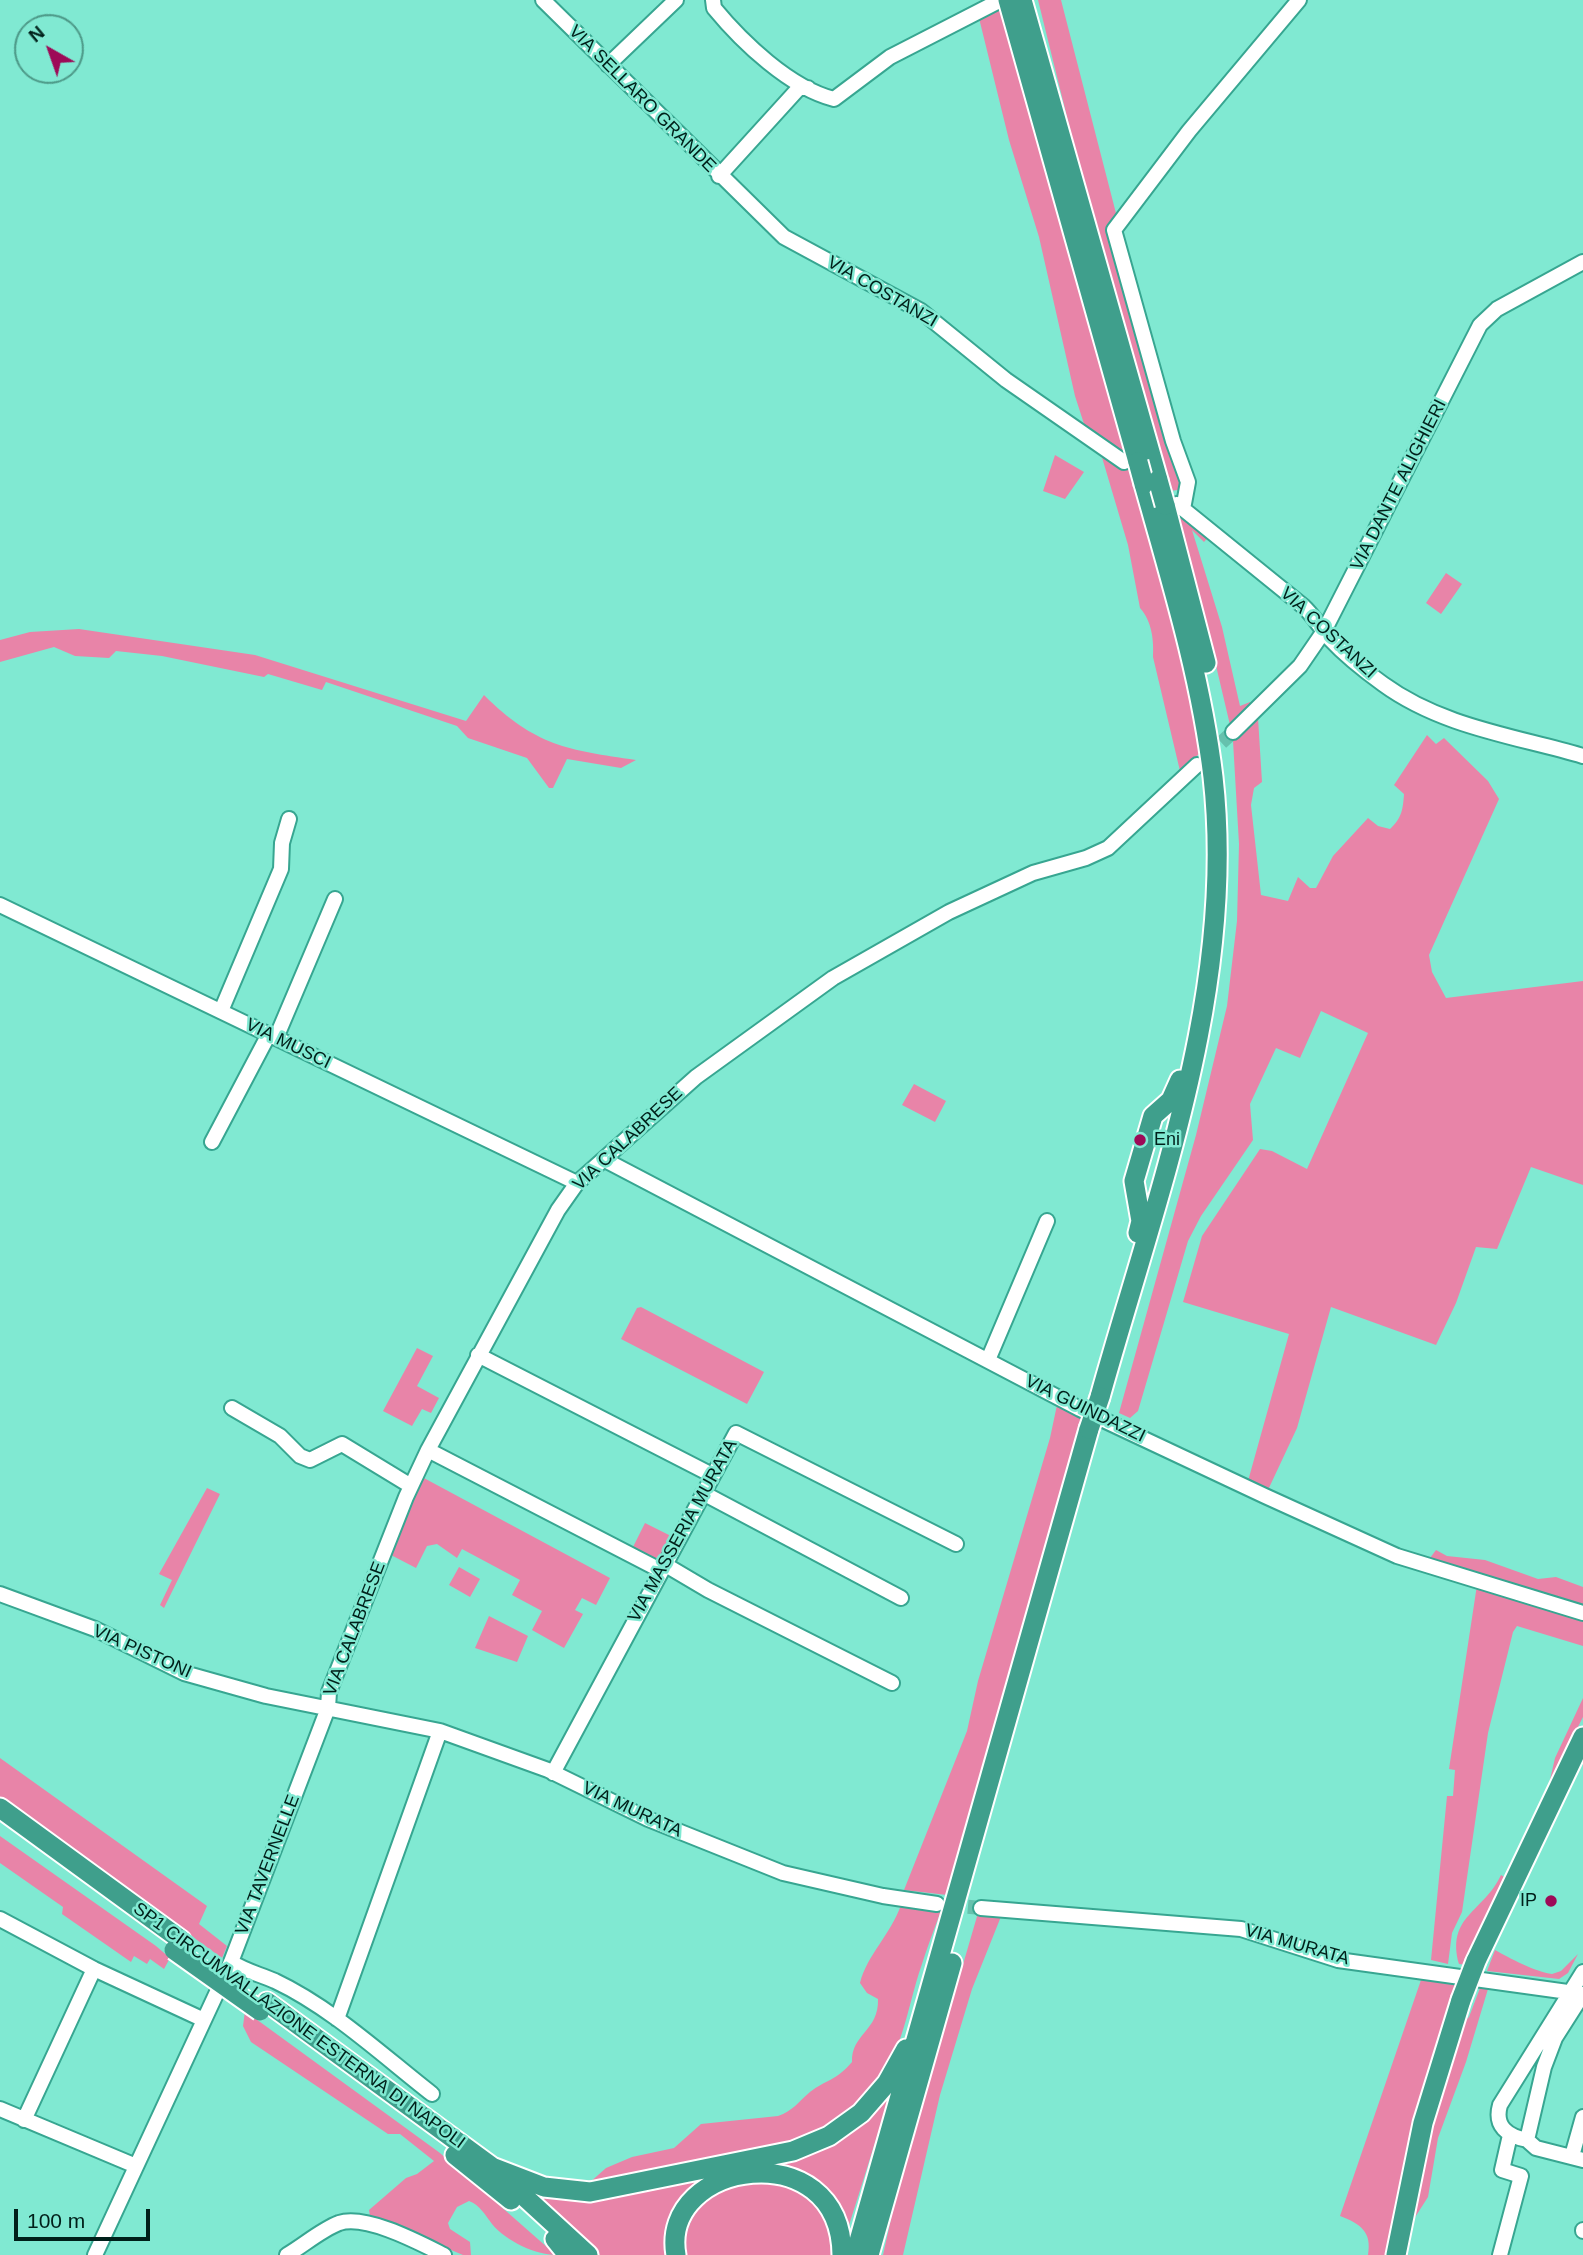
<!DOCTYPE html>
<html>
<head>
<meta charset="utf-8">
<style>
  body { margin:0 }
  #map { position:relative; width:1583px; height:2255px; overflow:hidden; background:#80e9d2; font-family:Helvetica,sans-serif }
  canvas { display:block }
  .north { position:absolute; left:14px; top:14px; width:70px; height:70px; box-sizing:border-box; background:#80e9d2; border:2px solid #4d9988; border-radius:50%; rotate:320deg; font-size:19px; font-weight:700; line-height:28px; text-align:center; color:#00201a }
  .north::after { content:''; display:block; margin:auto; width:24px; height:32px; background:#9d0a57; clip-path:polygon(50% 0,100% 100%,50% 72%,0 100%) }
  .scale { position:absolute; left:14px; top:2209px; width:136px; height:32px; box-sizing:border-box; border:4px solid #00201a; border-top:0; padding-left:9px; font-size:21px; line-height:24px; white-space:nowrap; color:#00201a; -webkit-text-stroke:5px #80e9d2; paint-order:stroke }
</style>
</head>
<body>
<div id="map">
<canvas width="1583" height="2255"></canvas>
<div class="north">N</div>
<div class="scale">100 m</div>
</div>
<script>
const ctx = document.querySelector('canvas').getContext('2d');
ctx.lineJoin = 'round';
function fillPath(path, color) { ctx.fillStyle = color; ctx.fill(path, 'evenodd'); }
function stroke(path, color, width, dash) { ctx.strokeStyle = color; ctx.lineWidth = width; ctx.lineCap = dash ? 'butt' : 'round'; ctx.setLineDash(dash || []); ctx.stroke(path); }
function label(font, color, halo, rows, align = 'center') {
  ctx.font = font + ' Helvetica,sans-serif'; ctx.lineWidth = 5; ctx.setLineDash([]); ctx.textBaseline = 'middle'; ctx.strokeStyle = halo; ctx.fillStyle = color; for (const [text, x, y, turn = 0] of rows) {
    ctx.save(); ctx.translate(x, y); ctx.rotate((+turn || 0) * Math.PI / 180); ctx.textAlign = isNaN(turn) ? turn : align; if (halo) ctx.strokeText(text, 0, 0); ctx.fillText(text, 0, 0); ctx.restore();
  }
}
fillPath(new Path2D(`
  M1038,0H1061L1184,477L1178,490L1169,491L1095,230Z
  M1004,2L1128,459L1086,430L1075,396L1039,237L1009,140L979,18Z
  M1101,454L1131,471L1185,667L1200,753L1180,771L1153,657C1154,641 1152,621 1140,608L1128,545Z
  M1055,455L1084,472L1065,499L1043,491Z
  M1172,504L1211,534L1204,542L1192,530L1222,627L1240,706L1250,702L1253,705L1230,725L1201,602Z
  M1446,573L1462,584L1441,614L1426,603Z
  M79,629L255,655L466,721L484,695C535,746 568,750 636,760L621,768L567,759L553,788H549L527,758L468,738L457,726L326,682L322,690L268,674L264,677L162,656L116,651L109,658L75,656L54,647L0,662V640L30,632Z
  M1258,718L1262,782L1254,788L1251,805L1261,895L1288,901L1298,877L1310,888H1316L1333,856L1368,818L1378,826L1390,829C1402,818 1403,809 1404,794L1394,785L1427,735L1436,744L1444,738L1488,781L1499,799L1429,955L1432,972L1446,998L1583,981V1185L1531,1167L1497,1249L1476,1247L1456,1303L1436,1345L1331,1307L1297,1428L1268,1490L1248,1481L1289,1334L1183,1302L1202,1236L1260,1149L1272,1151L1307,1169L1368,1033L1321,1011L1300,1058L1276,1048L1250,1104L1253,1140L1201,1216L1188,1241L1138,1411L1130,1418L1119,1413L1196,1135L1227,1006L1237,921L1239,844L1233,741Z
  M914,1084L946,1101L935,1122L902,1105Z
  M641,1307L764,1372L747,1404L621,1339L637,1308Z
  M417,1348L433,1356L417,1386L439,1398L431,1413L422,1409L412,1426L383,1411Z
  M1057,1405L1082,1417L947,1895L904,1890L967,1731L978,1681L1050,1438Z
  M422,1477L610,1578L596,1605L582,1598L575,1610L583,1614L564,1648L532,1630L542,1611L512,1595L520,1580L462,1549L457,1558L437,1544L427,1546L416,1568L391,1555Z
  M207,1488L220,1494L164,1608L160,1605L172,1580L159,1574Z
  M645,1523L673,1537L658,1565L631,1551Z
  M1436,1550L1447,1556L1485,1560L1538,1579L1556,1577L1583,1587V1605L1430,1558Z
  M459,1567L480,1579L470,1597L449,1585Z
  M1477,1585L1583,1620V1646L1517,1626L1513,1632L1488,1733L1462,1912L1452,1933L1448,1964L1431,1960L1447,1796H1453L1455,1770L1449,1769Z
  M489,1616L528,1636L517,1662L475,1648Z
  M1583,1698V1717L1549,1784L1555,1758Z
  M0,1758L207,1906L199,1924L227,1946L222,1958L0,1798Z
  M0,1836L156,1946L170,1958L164,1969L150,1959L147,1964L134,1956L131,1962L62,1914L63,1907L0,1863Z
  M1501,1875L1506,1878L1467,1965L1459,1964C1446,1916 1484,1912 1501,1875Z
  M901,1905L941,1911C934,1929 927,1948 921,1967C909,2002 904,2042 884,2074C862,2107 830,2126 795,2141L588,2184L606,2168L632,2157L674,2148L701,2124L778,2116C793,2111 798,2102 810,2092C825,2080 836,2081 852,2062C851,2034 879,2031 878,1999L867,1993L860,1983C867,1955 891,1934 901,1905Z
  M978,1913L1002,1914L972,1989L940,2095L903,2255H883L898,2187Z
  M1495,1950C1509,1958 1536,1972 1552,1974L1561,1971L1578,1954L1568,1973L1559,1979L1487,1971Z
  M1421,1980L1458,1985L1393,2239L1386,2255H1368C1372,2232 1361,2224 1340,2216Z
  M1480,1988L1488,1989L1466,2062L1438,2138L1428,2197L1412,2222L1431,2121L1461,2024L1469,2017Z
  M245,2011L440,2153L556,2255C536,2255 506,2241 492,2224C485,2215 480,2205 469,2201L457,2207L448,2223L450,2229L470,2242L471,2255H463L370,2216L369,2210L406,2178L417,2174L434,2161L400,2134H388L251,2042L243,2026Z
  M896,2076L845,2238L812,2183L709,2182L672,2255H600L520,2181L554,2190L811,2147Z
  M777,2178L821,2205L839,2255H681C696,2187 715,2191 777,2178Z`), '#e884a8');
stroke(new Path2D(`
  M1206,757L1233,732
  M947,1905L981,1908`), '#66c1ad', 14, [14, 7]);
const minor = new Path2D(`
  M543,0L784,237L921,311L1006,380L1124,462
  M713,0L714,8C742,42 790,88 834,99L890,57L1001,0
  M608,65L676,0
  M719,176L799,88H808
  M1177,504L1303,606C1314,616 1320,628 1330,639C1345,655 1365,671 1383,684C1442,727 1515,736 1583,756
  M1183,509L1188,482L1173,441L1114,230L1189,131L1299,0
  M1233,732L1300,666L1324,631L1480,325L1497,309L1583,262
  M0,905L577,1183
  M221,1011L281,869L282,843L289,819
  M276,1038L335,899
  M212,1142L269,1034
  M605,1160L1080,1409L1265,1496L1397,1556L1583,1613
  M478,1355L712,1475
  M988,1360L1047,1221
  M232,1408L280,1436L300,1456L310,1460L342,1444L411,1486
  M428,1450L660,1570
  M703,1493L901,1598
  M664,1564L708,1590L892,1683
  M0,1594L95,1629L184,1673L266,1696L440,1731L548,1770L648,1819L783,1873L883,1896L937,1904
  M553,1773L736,1433L956,1544
  M981,1908L1241,1929L1338,1960L1583,1994
  M0,1919L94,1969L204,2020
  M231,1962C247,1972 259,1974 275,1981C332,2008 382,2055 432,2094
  M1583,1994L1555,2038L1544,2067L1527,2140L1536,2148L1583,2160
  M337,2019L440,1731
  M0,2109L136,2166
  M24,2120L94,1969
  M1527,2140C1507,2136 1494,2126 1500,2105L1583,1972
  M1572,2156L1583,2117
  M1583,2230V2231
  M95,2255L231,1962L328,1708L329,1692L406,1497L428,1450L558,1210L577,1183L696,1077L833,978L949,912L1033,873L1086,858L1108,848L1197,765
  M287,2255C304,2245 321,2230 339,2223C366,2214 420,2243 444,2255
  M1500,2255L1521,2176L1502,2170L1510,2135`);
const highway = new Path2D(`
  M1008,0L1138,462
  M1022,0L1158,480
  M1165,505L1206,663
  M1138,1233L1141,1221L1134,1181L1153,1116L1171,1100L1180,1080
  M1100,1397C1156,1197 1237,988 1213,777C1201,677 1171,580 1144,484
  M0,1808L181,1940
  M1476,1961L1583,1737
  M267,2002L492,2167L588,2255
  M455,2155L511,2200
  M492,2167L544,2187L590,2192L793,2151L829,2136L861,2113L887,2083L906,2049
  M555,2239L568,2255
  M676,2255C659,2160 841,2132 842,2255
  M855,2255L1089,1429
  M869,2255L952,1963
  M1396,2255L1423,2123L1461,2000`);
stroke(minor, '#37a691', 18);
stroke(highway, '#fff', 23);
stroke(minor, '#fff', 14);
stroke(highway, '#3f9f8c', 19);
const highwayBridge = new Path2D(`
  M1138,462L1144,484
  M1158,480L1165,505
  M1089,1429L1100,1397
  M174,1950L260,2011
  M1461,2000L1476,1961`);
stroke(highwayBridge, '#fff', 23, []);
stroke(highwayBridge, '#3f9f8c', 19);
for (const [x, y, r, color] of [
  [1140,1140,7,"#9d0a57"],
  [1551,1901,7,"#9d0a57"]
]) { const dot = new Path2D(); dot.arc(x, y, r, 0, 2 * Math.PI); ctx.fillStyle = color; ctx.fill(dot); stroke(dot, '#80e9d2', 2.5); }
label('18px', '#00201a', '#80e9d2', [
  ["VIA SELLARO GRANDE",642,99,45],
  ["VIA COSTANZI",882,292,30],
  ["VIA DANTE ALIGHIERI",1399,485,-63],
  ["VIA COSTANZI",1328,633,43],
  ["VIA MUSCI",288,1044,26],
  ["VIA CALABRESE",628,1139,-43],
  ["VIA GUINDAZZI",1085,1409,26],
  ["VIA MASSERIA MURATA",683,1531,-61],
  ["VIA CALABRESE",355,1629,-69],
  ["VIA PISTONI",142,1652,24],
  ["VIA MURATA",632,1810,25],
  ["VIA TAVERNELLE",268,1865,-69],
  ["VIA MURATA",1297,1945,16],
  ["SP1 CIRCUMVALLAZIONE ESTERNA DI NAPOLI",299,2026,36]
]);
label('18px', '#00201a', '#80e9d2', [
  ["Eni",1154,1140],
  ["IP",1537,1901,"right"]
], 'left');
</script>
</body>
</html>
